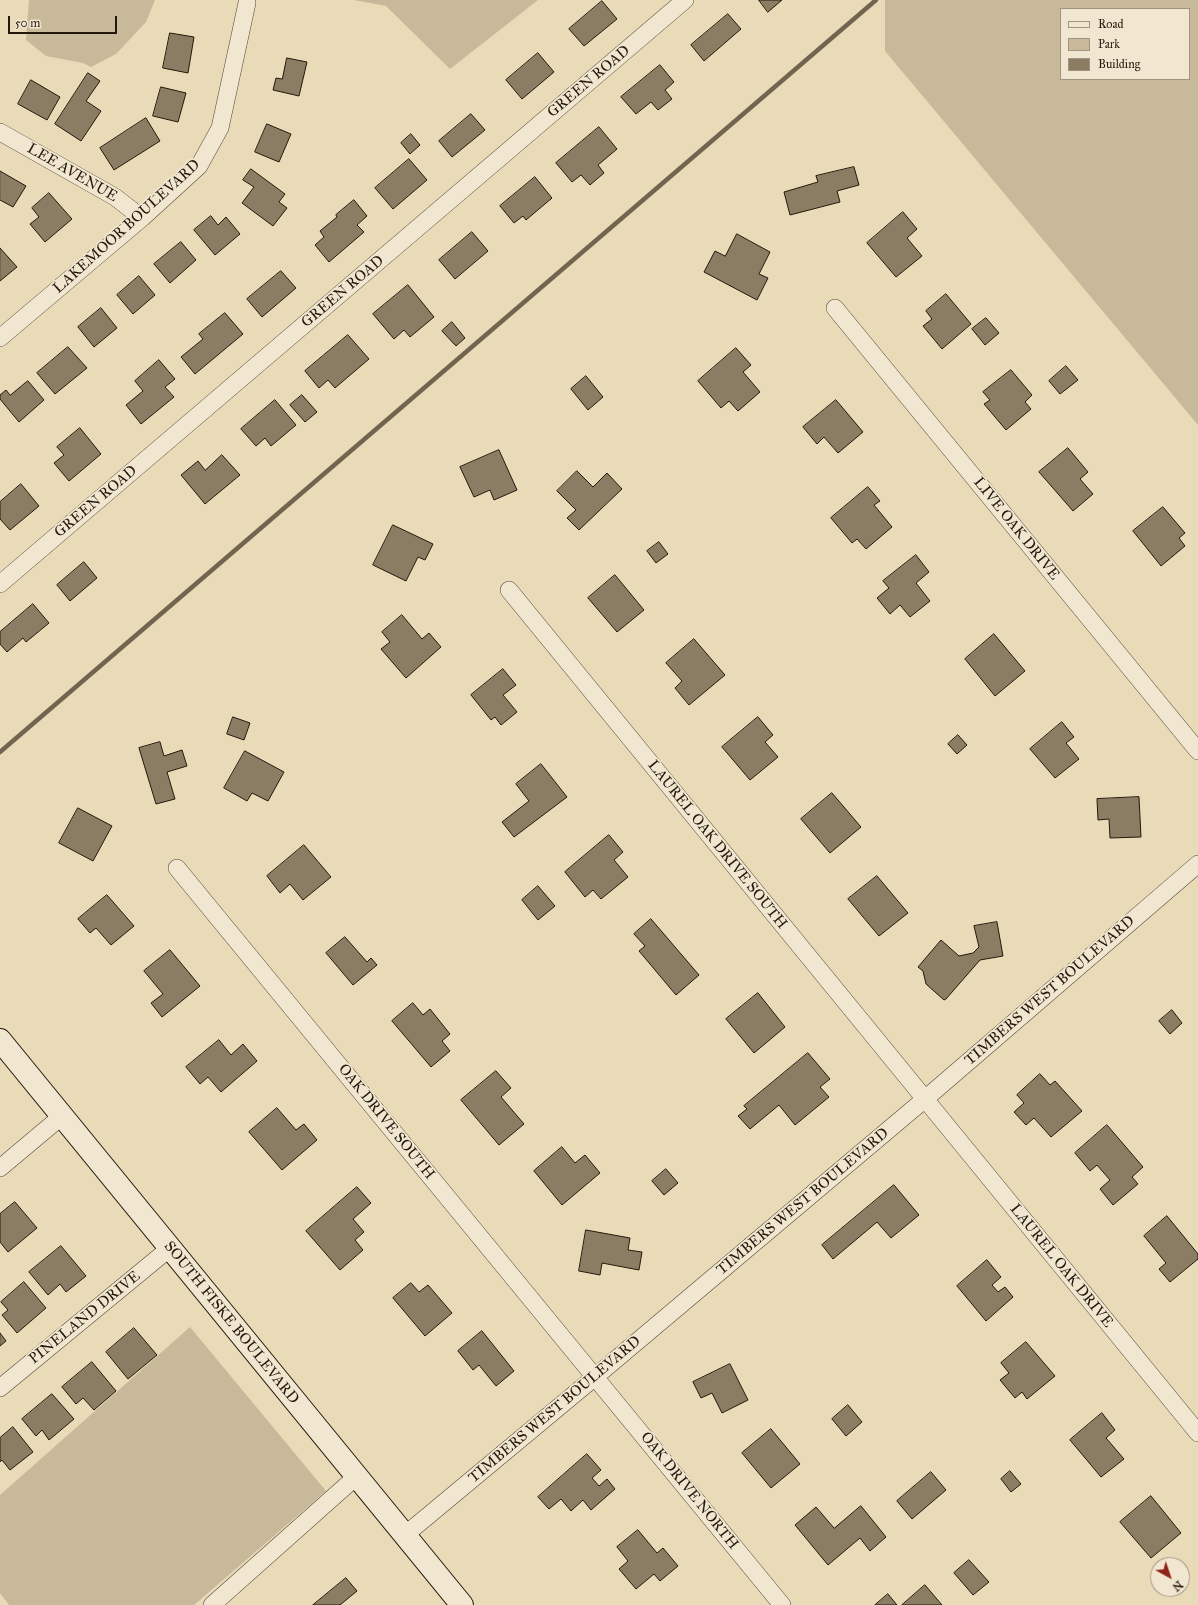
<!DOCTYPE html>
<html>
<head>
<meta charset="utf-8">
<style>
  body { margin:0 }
  #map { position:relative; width:1198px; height:1605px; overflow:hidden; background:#e9dab8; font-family:"IM FELL Great Primer",serif }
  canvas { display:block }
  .legend { position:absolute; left:1060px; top:8px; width:130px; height:72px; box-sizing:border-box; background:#f1e7d1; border:1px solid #9f9481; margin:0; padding:5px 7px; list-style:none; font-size:12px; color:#24180a }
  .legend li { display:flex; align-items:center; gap:8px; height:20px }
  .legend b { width:20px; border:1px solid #9f9481 }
  .north { position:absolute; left:1150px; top:1557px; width:40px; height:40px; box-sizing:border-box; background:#f1e7d1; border:1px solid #9f9481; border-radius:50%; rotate:140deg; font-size:11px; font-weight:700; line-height:16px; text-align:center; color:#24180a }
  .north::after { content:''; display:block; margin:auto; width:14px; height:18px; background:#8f2418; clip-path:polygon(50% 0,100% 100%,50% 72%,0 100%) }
  .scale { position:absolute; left:8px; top:16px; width:109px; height:18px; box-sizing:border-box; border:2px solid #24180a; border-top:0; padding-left:5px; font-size:12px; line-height:14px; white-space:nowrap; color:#24180a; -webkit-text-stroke:3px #f1e7d1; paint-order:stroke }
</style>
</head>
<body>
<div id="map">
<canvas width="1198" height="1605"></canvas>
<ul class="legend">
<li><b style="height:5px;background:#f1e7d1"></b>Road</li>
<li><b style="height:11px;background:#c8b99a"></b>Park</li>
<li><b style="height:11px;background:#8a7d64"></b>Building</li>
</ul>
<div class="north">N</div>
<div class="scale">50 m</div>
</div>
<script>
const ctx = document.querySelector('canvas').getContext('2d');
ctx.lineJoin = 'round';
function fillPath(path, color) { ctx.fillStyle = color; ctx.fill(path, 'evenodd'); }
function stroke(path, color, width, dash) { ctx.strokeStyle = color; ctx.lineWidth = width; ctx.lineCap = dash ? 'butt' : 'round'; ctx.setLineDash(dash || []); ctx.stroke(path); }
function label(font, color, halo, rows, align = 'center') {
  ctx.font = font + ' "IM FELL Great Primer",serif'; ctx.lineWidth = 3.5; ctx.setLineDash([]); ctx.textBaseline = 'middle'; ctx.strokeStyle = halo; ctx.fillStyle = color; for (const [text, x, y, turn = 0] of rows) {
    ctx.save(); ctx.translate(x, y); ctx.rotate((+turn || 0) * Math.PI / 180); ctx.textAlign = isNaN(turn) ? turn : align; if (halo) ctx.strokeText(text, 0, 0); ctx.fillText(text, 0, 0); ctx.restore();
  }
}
fillPath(new Path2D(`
  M29,0H155L146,22L116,54L91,67L83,63L46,56L26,40Z
  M354,0H538L450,69L386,6Z
  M885,0H1198V425L885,51ZM1061,9H1189V79H1061Z
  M190,1327L326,1491L194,1605H9L0,1593V1495Z`), '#c8b99a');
stroke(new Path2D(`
  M0,752L876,0`), '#72654f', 4.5);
const building = new Path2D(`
  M759,0H782L768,12Z
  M602,1L617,19L584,46L569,29Z
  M728,14L741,29L704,61L691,45Z
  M170,33L194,37L188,73L163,68Z
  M538,53L554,72L522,99L506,80Z
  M287,58L307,62L299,96L273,90L276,78L282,79Z
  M660,65L674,82L665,90L672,99L658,110L651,102L636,114L621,97Z
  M88,73L100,81L86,101L101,111L81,141L55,124Z
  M31,80L60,97L47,120L18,104Z
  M161,87L186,93L178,122L153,116Z
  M471,114L485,130L452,157L439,141Z
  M146,118L160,141L114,170L100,148Z
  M267,124L291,134L279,162L255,152Z
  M599,127L617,149L598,165L604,173L590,185L581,175L572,182L556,163Z
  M411,134L420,145L410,154L401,143Z
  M409,159L427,180L393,209L375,188Z
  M854,167L859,185L837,191L840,202L790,215L784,192L818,182L816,176Z
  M251,169L285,194L279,202L287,208L273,226L242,203L254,187L243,180Z
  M0,171L26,186L13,207L0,200Z
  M535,177L552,198L526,220L523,216L514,223L500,206Z
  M49,193L72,219L45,242L30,224L39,217L32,208Z
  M354,200L367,216L357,225L364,232L329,262L315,245L324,237L320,231L337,217L336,215Z
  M903,212L917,229L907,238L922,256L896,277L867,243Z
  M211,216L218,225L226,217L240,234L215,255L194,230Z
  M472,232L488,251L455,279L439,260Z
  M737,234L770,252L759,274L768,278L757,300L704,272L715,251L725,256Z
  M181,242L196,260L170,283L154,264Z
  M0,248L17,267L0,281Z
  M281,271L296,288L262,317L247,299Z
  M139,276L155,295L133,314L117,295Z
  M408,285L434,317L410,337L404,330L394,339L373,314Z
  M946,294L971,324L942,349L923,326L932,319L926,311Z
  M101,308L117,328L94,347L78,327Z
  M225,313L243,334L195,374L181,357L203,339L199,334Z
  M986,318L999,333L985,345L972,329Z
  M452,322L465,338L456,346L442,331Z
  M348,335L369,359L335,388L328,380L319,388L305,371Z
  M68,347L87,368L55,394L37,373Z
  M736,348L751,365L743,372L760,392L738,411L729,401L721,408L698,381Z
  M159,360L175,379L165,387L174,397L141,424L126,405L143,391L135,381Z
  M1066,366L1078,380L1060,394L1049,381Z
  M1011,370L1032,395L1025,402L1031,409L1006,430L984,404L990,400L983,392Z
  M586,376L603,397L588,410L571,389Z
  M28,381L44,400L19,422L0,399V395L6,390L10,395Z
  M302,395L317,412L305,422L290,405Z
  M275,400L296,425L271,446L265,438L256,446L241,429Z
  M836,400L863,432L838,453L824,437L817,444L803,427Z
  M80,428L101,454L69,481L54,463L64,455L57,447Z
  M1068,448L1088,472L1080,479L1093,494L1073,511L1039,472Z
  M499,450L517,490L494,500L490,490L474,497L460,467Z
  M222,455L240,475L205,504L181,475L198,461L205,470Z
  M577,471L593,487L607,473L622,489L579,530L567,518L576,510L557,491Z
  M21,484L39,506L10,530L0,519V502Z
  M868,487L880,501L874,505L892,527L866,549L857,539L852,543L831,518Z
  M1163,507L1185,533L1179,538L1185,546L1161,566L1133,531Z
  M393,525L433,544L425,560L418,557L406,581L373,565Z
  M659,542L668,554L656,563L647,551Z
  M916,555L929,572L916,583L930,601L910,617L900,605L890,614L877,598L889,588L883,581Z
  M84,562L97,578L70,601L57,585Z
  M615,575L644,610L617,632L588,598Z
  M33,604L49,623L26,642L23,638L7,652L0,644V632Z
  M402,615L422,639L429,633L441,647L406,678L381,649L390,642L382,632Z
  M994,634L1025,671L995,696L965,659Z
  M694,639L725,675L689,705L675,688L682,681L666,663Z
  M503,669L516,685L503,695L517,712L501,725L495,717L491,720L471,695Z
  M233,717L250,723L244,740L227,734Z
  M758,717L773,735L765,742L778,757L750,780L722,747Z
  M1062,722L1074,737L1066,743L1079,759L1055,778L1030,749Z
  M958,735L967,745L957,754L948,744Z
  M160,742L164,756L182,750L187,766L167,772L175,799L156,804L139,748Z
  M245,751L284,772L268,801L252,793L247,801L224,788Z
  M541,764L567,797L514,837L502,822L529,801L516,784Z
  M832,793L861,827L830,853L801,819Z
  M1139,797L1141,837L1110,838L1109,819L1098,820L1097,799Z
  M78,808L112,826L93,861L59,843Z
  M609,835L623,852L614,860L628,877L601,899L593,890L585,897L565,872Z
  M304,845L331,877L303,900L290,884L280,893L267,876Z
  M877,876L908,913L879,936L848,899Z
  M538,886L555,906L538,920L522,900Z
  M107,895L134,926L111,945L96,928L90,933L78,919Z
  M651,919L699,975L676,995L639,951L645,946L634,934Z
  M997,922L1003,956L980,960L946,999L944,1000L926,984L923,971L918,967L941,940L959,956L973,953L979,947L974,926Z
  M345,937L367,962L371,958L377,965L353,985L326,953Z
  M170,950L200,986L162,1017L151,1003L163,994L144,971Z
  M758,993L785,1027L754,1053L726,1019Z
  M413,1003L423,1015L430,1009L450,1034L442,1041L450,1051L431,1067L392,1021Z
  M1172,1010L1182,1023L1170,1034L1159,1021Z
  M219,1040L231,1055L243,1044L257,1061L221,1092L208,1077L200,1084L186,1067Z
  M808,1053L830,1079L820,1087L829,1097L795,1125L779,1105L750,1129L738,1116L747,1109L744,1106Z
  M496,1071L511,1088L501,1097L524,1124L499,1145L461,1100Z
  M1040,1074L1050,1085L1055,1081L1082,1111L1051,1137L1034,1118L1026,1125L1014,1112L1024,1103L1017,1095Z
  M277,1108L296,1130L304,1124L317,1140L282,1170L249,1132Z
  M1107,1125L1143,1167L1132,1177L1138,1184L1113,1205L1100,1189L1110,1180L1097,1165L1090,1171L1075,1153Z
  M562,1147L575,1163L585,1155L600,1173L562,1205L534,1171Z
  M666,1169L678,1183L664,1195L652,1181Z
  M894,1185L919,1215L891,1238L877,1222L833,1259L822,1245Z
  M357,1187L371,1203L353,1219L364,1232L355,1240L363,1250L340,1270L306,1231Z
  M15,1202L37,1228L8,1252L0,1242V1214Z
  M1167,1216L1198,1254V1259L1170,1282L1159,1269L1166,1263L1144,1236Z
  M586,1230L630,1238L628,1250L642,1252L639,1270L602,1263L600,1275L579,1271Z
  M61,1246L86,1276L66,1292L60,1284L48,1295L29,1272Z
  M987,1260L1001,1277L992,1285L998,1292L1005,1287L1013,1297L986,1321L957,1286Z
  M24,1282L46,1308L17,1333L2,1315L8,1310L1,1302Z
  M411,1283L419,1292L428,1285L452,1313L425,1336L393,1298Z
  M134,1328L157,1355L128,1379L106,1352Z
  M482,1331L514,1371L496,1386L479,1365L473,1370L458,1351Z
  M0,1333L6,1341L0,1346Z
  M1026,1342L1055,1376L1027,1399L1022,1392L1015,1398L1000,1380L1009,1373L1001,1363Z
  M92,1362L116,1391L94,1410L83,1398L76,1404L62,1387Z
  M730,1364L748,1400L722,1413L712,1393L701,1398L693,1382Z
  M52,1394L74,1419L49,1440L42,1430L36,1436L22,1419Z
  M848,1405L862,1422L846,1436L832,1419Z
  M1102,1413L1115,1430L1106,1438L1124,1459L1101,1477L1070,1440Z
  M13,1427L33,1452L10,1470L2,1460L0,1462V1438Z
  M771,1429L800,1464L771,1488L742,1453Z
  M587,1454L601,1470L592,1478L599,1486L607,1479L615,1489L591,1510L583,1500L571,1511L561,1499L549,1509L538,1497Z
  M1010,1471L1021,1484L1011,1492L1001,1479Z
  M931,1472L946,1490L912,1519L897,1501Z
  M1151,1496L1181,1533L1151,1558L1120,1522Z
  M861,1506L886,1537L870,1551L860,1538L828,1565L795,1525L816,1507L834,1528Z
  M638,1530L657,1553L663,1548L678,1566L660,1581L654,1574L636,1589L619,1569L628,1561L617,1547Z
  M969,1560L989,1582L973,1595L954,1573Z
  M346,1578L357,1591L340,1605H313Z
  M925,1585L942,1605H902Z
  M888,1594L897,1605H875Z`);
fillPath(building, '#8a7d64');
stroke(building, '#24180a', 1);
const minor = new Path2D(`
  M0,132L115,197L142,218
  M835,308L1198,751
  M0,338L142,218L199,166L220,128L247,3
  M0,584L685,0
  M509,590L1198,1433
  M177,868L782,1605
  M0,1168L62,1116
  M0,1388L170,1248
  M405,1535L595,1377L925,1099L1198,864
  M212,1605L357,1476`);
const secondary = new Path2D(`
  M0,1040L462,1605`);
stroke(minor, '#554836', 18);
stroke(secondary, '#24180a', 24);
stroke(minor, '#f1e7d1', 17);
stroke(secondary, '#f1e7d1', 22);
label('15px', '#24180a', '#f1e7d1', [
  ["GREEN ROAD",589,82,-40],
  ["LEE AVENUE",72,173,30],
  ["LAKEMOOR BOULEVARD",127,227,-42],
  ["GREEN ROAD",343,292,-40],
  ["GREEN ROAD",96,502,-40],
  ["LIVE OAK DRIVE",1016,529,51],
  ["LAUREL OAK DRIVE SOUTH",717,845,51],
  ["TIMBERS WEST BOULEVARD",1050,991,-41],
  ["OAK DRIVE SOUTH",386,1122,51],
  ["TIMBERS WEST BOULEVARD",803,1202,-40],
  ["LAUREL OAK DRIVE",1061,1266,51],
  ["PINELAND DRIVE",85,1318,-39],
  ["SOUTH FISKE BOULEVARD",231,1323,51],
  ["TIMBERS WEST BOULEVARD",555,1410,-40],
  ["OAK DRIVE NORTH",689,1491,51]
]);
</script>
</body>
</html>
